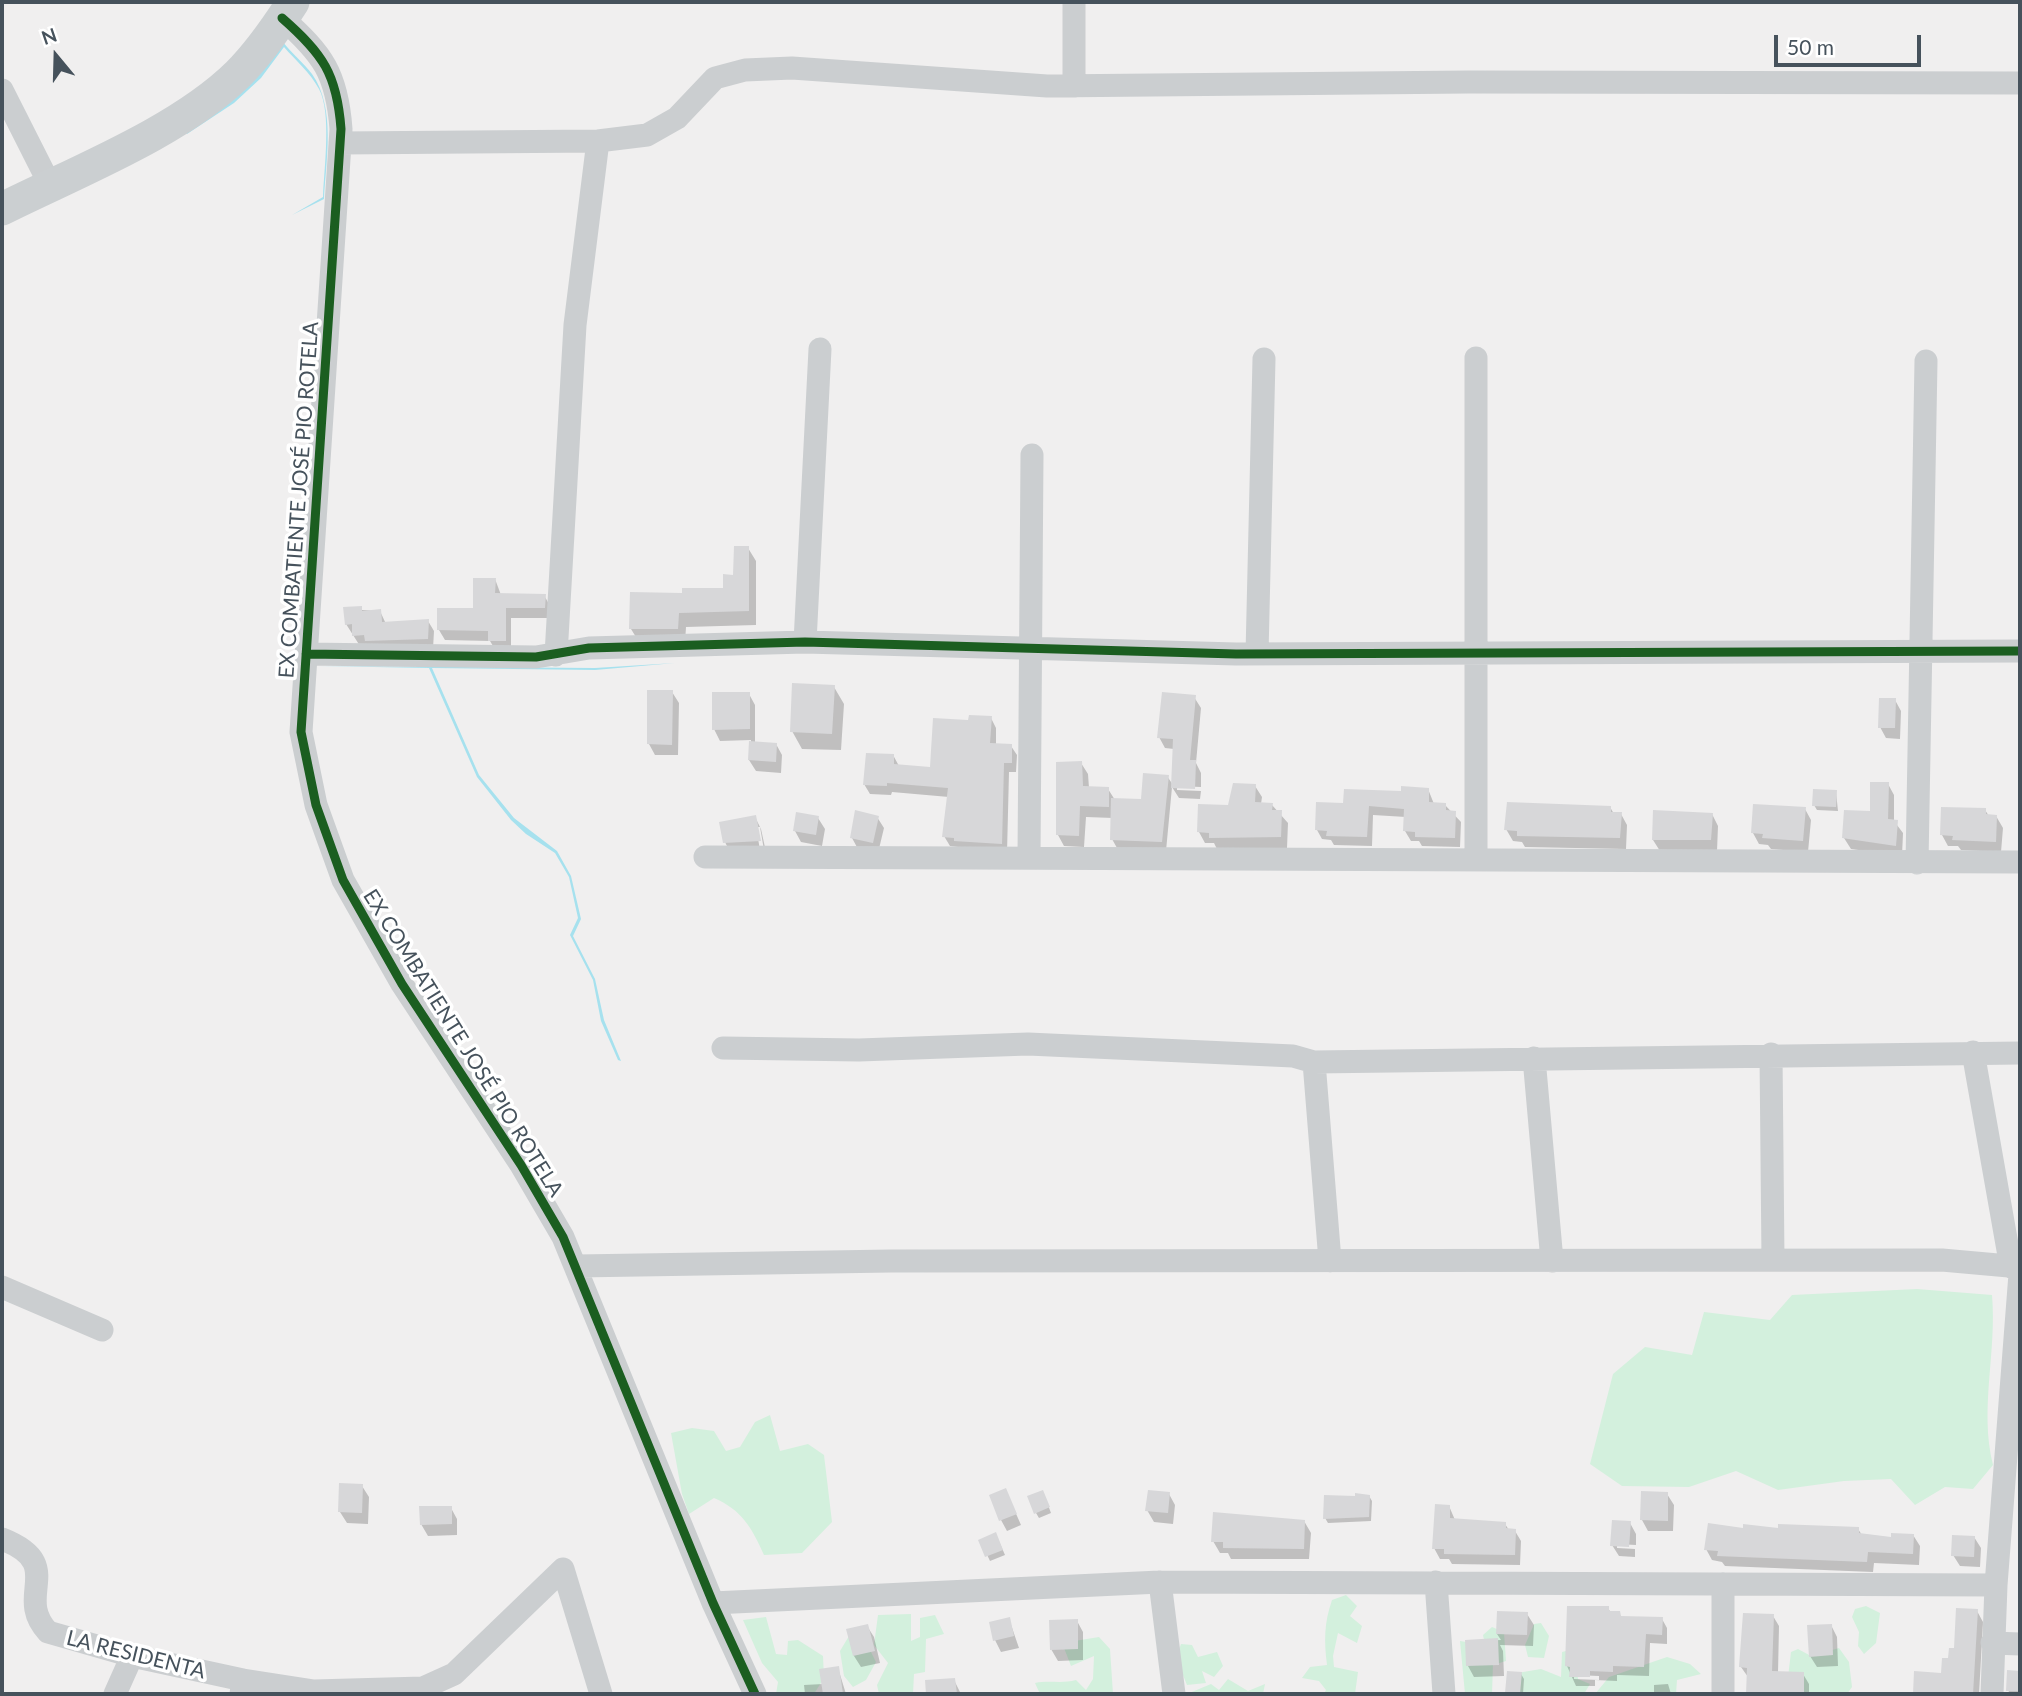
<!DOCTYPE html>
<html>
<head>
<meta charset="utf-8">
<style>
  body { margin:0 }
  #map { position:relative; width:2022px; height:1696px; overflow:hidden; background:#f0efef; font-family:Lato,sans-serif }
  canvas { display:block }
  .frame { position:absolute; inset:0; border:4px solid #46525c; pointer-events:none }
  .north { position:absolute; left:21px; top:21px; width:70px; height:70px; -webkit-text-stroke:5px #fff; paint-order:stroke; rotate:341deg; font-size:19px; font-weight:700; line-height:28px; text-align:center; color:#46525c }
  .north::after { content:''; display:block; margin:auto; width:24px; height:32px; background:#46525c; clip-path:polygon(50% 0,100% 100%,50% 72%,0 100%) }
  .scale { position:absolute; left:1774px; top:35px; width:147px; height:32px; box-sizing:border-box; border:4px solid #46525c; border-top:0; padding-left:9px; font-size:21px; line-height:24px; white-space:nowrap; color:#46525c; -webkit-text-stroke:5px #fff; paint-order:stroke }
</style>
</head>
<body>
<div id="map">
<canvas width="2022" height="1696"></canvas>
<div class="frame"></div>
<div class="north">N</div>
<div class="scale">50 m</div>
</div>
<script>
const ctx = document.querySelector('canvas').getContext('2d');
ctx.lineJoin = 'round';
function fillPath(path, color) { ctx.fillStyle = color; ctx.fill(path, 'evenodd'); }
function stroke(path, color, width, dash) { ctx.strokeStyle = color; ctx.lineWidth = width; ctx.lineCap = dash ? 'butt' : 'round'; ctx.setLineDash(dash || []); ctx.stroke(path); }
function label(font, color, halo, rows, align = 'center') {
  ctx.font = font + ' Lato,sans-serif'; ctx.lineWidth = 7; ctx.setLineDash([]); ctx.textBaseline = 'middle'; ctx.strokeStyle = halo; ctx.fillStyle = color; for (const [text, x, y, turn = 0] of rows) {
    ctx.save(); ctx.translate(x, y); ctx.rotate((+turn || 0) * Math.PI / 180); ctx.textAlign = isNaN(turn) ? turn : align; if (halo) ctx.strokeText(text, 0, 0); ctx.fillText(text, 0, 0); ctx.restore();
  }
}
fillPath(new Path2D(`
  M1917,1289L1992,1295C1997,1353 1979,1409 1993,1465L1973,1489L1945,1487L1915,1505L1891,1479L1844,1481L1778,1490L1736,1471L1689,1487L1622,1486L1590,1464L1613,1374L1645,1347L1692,1355L1704,1312L1770,1320L1792,1295Z
  M770,1415L780,1451L808,1444L824,1455L832,1522L802,1553L764,1555C752,1528 742,1510 714,1498L689,1514L682,1494L671,1433L692,1428L714,1431L726,1451L740,1447L755,1422Z
  M1346,1595L1357,1606L1350,1616L1362,1626L1357,1643L1338,1633L1333,1656L1334,1667L1358,1672L1355,1694H1324L1326,1690L1319,1681L1302,1678L1310,1667L1327,1665C1324,1641 1324,1623 1332,1600Z
  M1866,1606L1880,1613L1876,1643L1864,1654L1858,1646L1859,1632L1852,1617L1855,1609Z
  M911,1614V1641L920,1637V1618L935,1615L944,1634L926,1639L925,1672L914,1674L913,1694H879L877,1685L888,1663L874,1645L878,1615Z
  M766,1617L776,1654L787,1655L788,1641L798,1640L823,1656L824,1678L814,1694H776L778,1682L762,1663L743,1620Z
  M1541,1623L1549,1636L1544,1658L1528,1657L1525,1645L1534,1624Z
  M1492,1627L1504,1632L1506,1661L1493,1665L1492,1694H1465L1460,1641L1485,1645L1483,1635Z
  M849,1636L868,1646L876,1662L866,1680L853,1687L844,1676L840,1651Z
  M1099,1637L1110,1649L1113,1694H1040L1035,1683C1049,1680 1062,1684 1076,1680L1086,1690L1093,1679L1094,1656L1071,1666L1062,1643Z
  M1181,1644L1192,1645L1198,1657L1217,1652L1223,1666L1214,1677L1202,1671L1206,1683L1187,1685L1176,1658Z
  M1839,1648L1849,1662L1852,1687L1847,1694H1786L1791,1652L1798,1649L1811,1656Z
  M1574,1649L1578,1679L1590,1684L1584,1694L1514,1693L1517,1673L1541,1669L1561,1677L1562,1652Z
  M1667,1657L1690,1664L1701,1674L1677,1680L1676,1694H1595L1609,1677Z
  M1228,1679L1248,1691L1265,1684L1263,1694H1187L1211,1684L1219,1690Z`), '#d3f0dd');
fillPath(new Path2D(`
  M283,42C291,53 304,63 312,74C336,108 326,160 324,199L292,215L323,197C324,169 332,113 319,89C310,72 296,61 284,47L261,78L234,103L187,134L185,131C232,102 250,87 283,42Z
  M675,663L595,670L432,668L479,775L514,818L557,851L571,876L581,919L573,936L595,979L604,1020L621,1061L618,1060L601,1021L593,980L570,935L578,918L569,877L555,853L526,834L511,820L477,777L429,668L318,666L595,668Z`), '#a6e1ee');
fillPath(new Path2D(`
  M748,548L756,561V625L686,627L685,643L639,642L631,629L684,595L725,590Z
  M495,579L501,595H544L550,606V618H511V651H496L490,641L445,640L439,630L475,610Z
  M345,609L380,611L386,624L428,621L434,631L433,649L360,646L346,624Z
  M834,687L844,704L841,750L802,749L792,731Z
  M672,692L679,703L678,755H655L649,744Z
  M749,694L755,705V743L776,744L782,755L781,773L756,771L749,760L751,740L720,741L714,729Z
  M1194,697L1201,708L1196,763L1201,773V787L1177,786V790L1201,791L1200,799L1179,798L1172,787L1166,851L1117,848L1112,839L1113,818L1086,817L1084,847L1064,846L1058,835L1081,763L1088,774L1089,788L1108,789L1115,800L1143,801L1167,776L1173,785L1174,749L1165,748L1159,737Z
  M1895,700L1901,711L1900,739L1886,738L1880,727Z
  M991,718L996,728V745L1011,746L1017,755L1016,772H1009L1007,853L950,846L944,836L949,797L892,792L891,795L870,794L864,784L893,755L899,766L932,768L970,722Z
  M1888,784L1894,795V821L1903,833L1902,856L1851,849L1844,838L1871,813Z
  M1255,786L1262,797L1261,804L1272,805L1288,823L1287,848L1217,849L1214,843H1205L1199,832Z
  M1428,789L1434,804L1445,805L1461,822L1460,847L1422,846L1419,841H1411L1405,831L1406,817L1373,815L1372,846L1334,845L1331,840L1322,839L1317,830L1345,805Z
  M1836,792L1838,811L1817,810L1814,805Z
  M1610,807L1614,814H1621L1627,825L1626,849L1525,847L1522,842L1513,841L1506,829Z
  M1805,809L1811,820L1808,852L1771,849L1768,845L1759,844L1753,833Z
  M1985,810L1989,816H1996L2003,828L2001,852L1961,850L1958,846H1948L1942,835Z
  M1712,814L1718,826L1717,851H1660L1653,840Z
  M755,817L761,829L766,852L731,854L725,842ZM756,827H760L764,850H760Z
  M877,817L884,828L878,853L858,849L852,838Z
  M818,818L825,829L822,846L801,842L795,831Z
  M362,1486L369,1497L368,1524L347,1523L340,1512Z
  M1006,1491L1021,1525L1007,1531L1001,1520Z
  M1169,1494L1175,1505L1173,1524L1154,1522L1147,1510Z
  M1667,1494L1674,1505L1673,1531H1648L1642,1520Z
  M1369,1496L1372,1501L1371,1521L1328,1523L1325,1518Z
  M1045,1497L1051,1513L1039,1518L1036,1513Z
  M1449,1506L1455,1520L1505,1524L1509,1530L1515,1531L1521,1541L1520,1565L1452,1564L1449,1559H1440L1434,1548Z
  M451,1508L457,1519V1535L428,1536L421,1524Z
  M1304,1521L1311,1533L1309,1559H1231L1228,1553H1220L1213,1541Z
  M1630,1523L1636,1534V1545L1617,1544V1548L1635,1549V1557L1619,1556L1612,1545Z
  M1779,1529H1858L1862,1535L1892,1538L1913,1535L1920,1546L1919,1565L1874,1563L1873,1572L1725,1566L1722,1562L1712,1560L1706,1549L1744,1530Z
  M1974,1537L1981,1548L1980,1567L1960,1566L1953,1555Z
  M998,1539L1005,1555L990,1561L980,1540Z
  M1608,1608L1611,1613H1619L1622,1618L1662,1619L1667,1628V1644L1650,1643L1649,1676L1617,1675V1681L1595,1680V1686H1576L1567,1666ZM1574,1675L1599,1676V1680L1574,1679Z
  M1977,1611L1983,1622L1979,1694H1915L1942,1675Z
  M1527,1614L1534,1625L1533,1646L1500,1645L1503,1651L1504,1676L1474,1677L1468,1666L1467,1641L1501,1640L1497,1634Z
  M1744,1615L1773,1616L1779,1626L1778,1673L1803,1674L1809,1684V1694H1748V1677L1741,1667Z
  M1009,1619L1019,1648L1001,1652L995,1640Z
  M1077,1621L1083,1632V1660L1058,1661L1051,1649Z
  M1831,1625L1837,1637L1838,1666L1817,1667L1810,1656Z
  M867,1626L874,1637L880,1663L861,1667L854,1656L848,1630Z
  M838,1668L846,1694H805L804,1685L823,1684Z
  M2009,1672L2020,1673V1694H2010L2008,1690Z
  M1521,1674L1524,1679L1523,1694H1508Z
  M954,1680L961,1694H927V1681Z
  M1668,1684L1671,1694H1654V1685Z`), '#0003');
fillPath(new Path2D(`
  M734,546H749V611L679,613L678,629H629L630,592L682,593V588H723V574L733,575Z
  M473,578H496L495,593L546,594L545,608H506V641H488V631L437,630V608H473Z
  M362,606V611L381,609L382,622L429,619L428,639L365,641L364,635L352,636V624L345,625L343,607Z
  M792,683L835,685L832,734L790,732Z
  M647,690H673L672,745L647,744Z
  M712,692H750V729L712,730Z
  M1162,692L1196,695L1190,760H1196L1195,789L1171,788L1173,739L1157,738Z
  M1879,698H1896L1895,728H1878Z
  M969,715L992,716L990,743L1012,744V763H1004L1002,844L954,841V838L942,837L948,788L887,783V786L863,785L866,753L894,754V764L930,767L933,718L968,720Z
  M749,741L777,743L776,762L748,760Z
  M1082,761L1083,786L1109,787V807L1080,806L1079,836L1056,835V762Z
  M1143,773L1169,775L1162,842L1110,840L1111,798L1141,799Z
  M1870,782H1889L1888,819L1898,820L1896,846L1842,838L1844,810L1870,811Z
  M1233,783L1256,784L1255,802L1273,803L1272,810H1282L1281,837L1209,838V833L1197,832L1198,804L1228,805Z
  M1401,786L1429,788V802L1446,803V810L1456,811L1455,838L1415,837V832L1403,831L1404,809L1369,806L1367,837L1326,836L1327,831L1315,830L1316,802L1343,803L1344,789L1401,791Z
  M1813,789L1837,790L1836,807L1812,806Z
  M1507,802L1611,806V812H1622L1620,838L1517,836V831L1504,830Z
  M1753,804L1806,807L1803,841L1762,838L1763,834L1751,833Z
  M1941,807L1986,808V814L1997,815L1996,842L1952,840L1953,836L1940,835Z
  M855,810L879,816L873,843L850,838Z
  M1653,810L1713,813L1711,840H1652Z
  M796,812L819,816L816,835L793,831Z
  M756,815L761,841L723,843L719,822Z
  M339,1483L363,1484L362,1513L338,1512Z
  M1006,1488L1017,1514L999,1521L989,1495Z
  M1043,1490L1050,1507L1034,1514L1027,1496Z
  M1148,1490L1170,1492L1168,1513L1145,1511Z
  M1641,1491L1668,1492V1521L1640,1520Z
  M1355,1493L1370,1495L1369,1517L1323,1519L1324,1495L1355,1496Z
  M1435,1504L1450,1505V1518L1506,1522V1528L1516,1529L1515,1555L1444,1554V1549H1432Z
  M419,1506H452V1524L420,1525Z
  M1213,1512L1305,1520L1304,1549L1223,1548V1542H1211Z
  M1612,1520L1631,1521L1629,1547L1610,1546Z
  M1708,1523L1743,1528V1524L1778,1528V1524L1859,1527V1533L1891,1537V1533L1914,1534L1913,1554L1868,1552L1867,1562L1717,1556L1718,1551L1704,1550Z
  M996,1532L1003,1550L985,1557L978,1540Z
  M1952,1535L1975,1536L1974,1557L1951,1556Z
  M1567,1606H1609V1611H1620L1621,1616L1663,1617L1662,1635L1646,1634L1644,1667L1613,1666V1672L1590,1671V1677H1569L1570,1667L1565,1666Z
  M1956,1608L1978,1609L1973,1694H1913L1914,1671L1941,1673L1942,1658H1948L1949,1648H1954Z
  M1497,1611L1528,1612L1527,1635L1496,1634Z
  M1743,1613L1774,1614L1772,1671L1804,1672V1692L1746,1694L1747,1668L1739,1667Z
  M1010,1617L1014,1636L993,1641L989,1622Z
  M1078,1619V1649L1050,1650L1049,1620Z
  M868,1624L875,1651L853,1656L846,1629Z
  M1832,1624L1833,1655L1809,1657L1807,1625Z
  M1498,1638L1499,1665L1466,1666L1465,1640Z
  M839,1666L843,1694H823L819,1669Z
  M2007,1670L2020,1671V1691H2006Z
  M1507,1671L1522,1672L1520,1694L1505,1693Z
  M955,1678L957,1694H926L925,1680Z`), '#d7d7d9');
stroke(new Path2D(`
  M1074,2V86
  M282,18C323,54 337,74 341,129L301,732L316,805L343,880L402,984L521,1165L563,1237L713,1603L755,1694
  M2,90L50,185
  M340,143L598,141L647,135L677,118L715,78L745,70L792,68L1047,86L1469,82L2020,83
  M805,642L820,349
  M306,654L536,657L589,648L805,642L1236,654L2020,651
  M1257,654L1264,359
  M556,655L575,325L598,141
  M705,857L2020,862
  M1029,857L1032,455
  M1476,860V358
  M1917,863L1926,361
  M723,1048L859,1050L1028,1044L1293,1056L1314,1062L2020,1053
  M1973,1052L2011,1267
  M1771,1054L1773,1260
  M1534,1058L1552,1261
  M1314,1062L1330,1261
  M577,1266L891,1261L1942,1260L2020,1267
  M2,1287L102,1330
  M2,1539C68,1565 13,1595 48,1632L132,1656L243,1680L241,1694
  M1160,1582L1174,1694
  M1436,1582L1444,1694
  M713,1603L1160,1582L1996,1585
  M1992,1643L2020,1644
  M243,1680L314,1691L423,1688L454,1674L563,1569L601,1694
  M115,1694L132,1656
  M1723,1694V1584
  M1992,1694L1996,1585L2020,1274`), '#cbced0', 23);
stroke(new Path2D(`
  M2,209C76,172 179,132 238,74C259,53 277,27 293,2`), '#cbcfd1', 33);
stroke(new Path2D(`
  M282,18C323,54 337,74 341,129L301,732L316,805L343,880L402,984L521,1165L563,1237L713,1603L755,1694
  M306,654L536,657L589,648L805,642L1236,654L2020,651`), '#1b5e20', 9);
label('21px', '#46525c', '#fff', [
  ["EX COMBATIENTE JOSÉ PIO ROTELA",299,500,-86],
  ["EX COMBATIENTE JOSÉ PIO ROTELA",463,1043,58],
  ["LA RESIDENTA",136,1655,14]
]);
</script>
</body>
</html>
